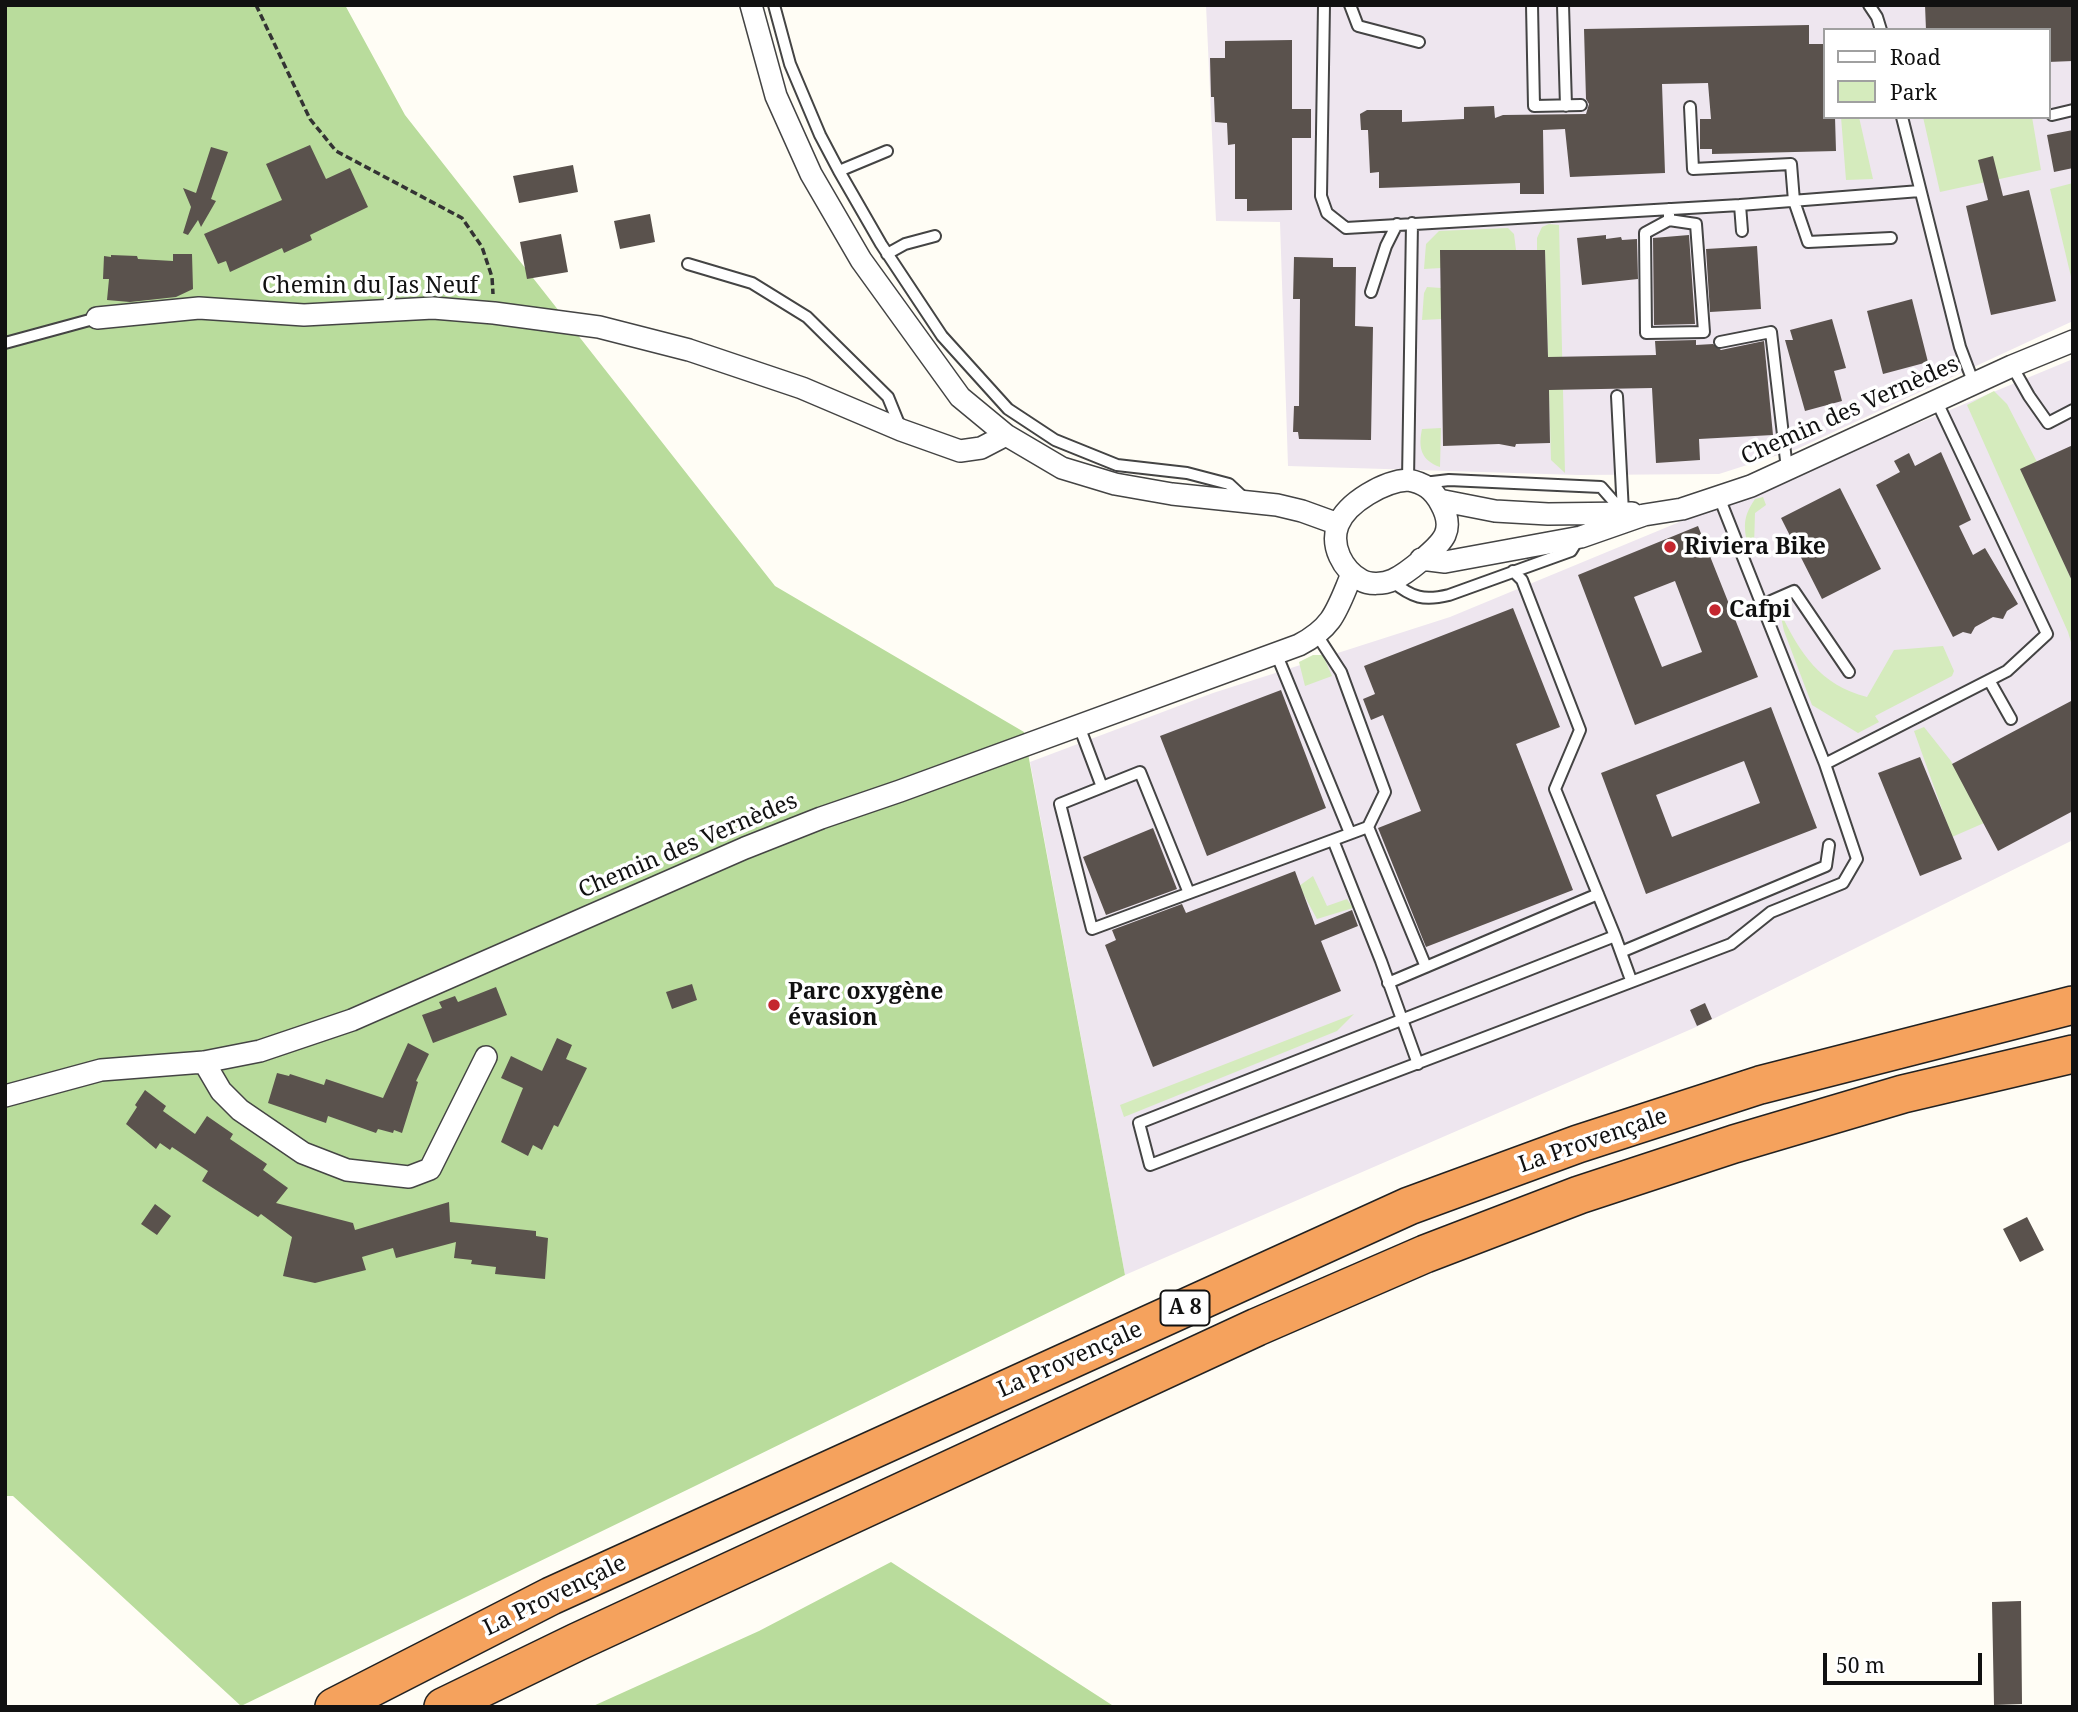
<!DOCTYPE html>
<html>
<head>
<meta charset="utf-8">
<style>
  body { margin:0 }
  #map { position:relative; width:2078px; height:1712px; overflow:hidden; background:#fffdf5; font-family:"Noto Serif",serif }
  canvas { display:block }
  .frame { position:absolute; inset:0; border:7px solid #111; pointer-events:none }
  .legend { position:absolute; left:1823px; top:28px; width:228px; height:91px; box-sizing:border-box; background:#fff; border:2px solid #a0a0a0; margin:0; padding:9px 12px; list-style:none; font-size:21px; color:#111 }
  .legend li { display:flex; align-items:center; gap:14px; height:35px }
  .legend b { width:35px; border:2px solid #a0a0a0 }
  .scale { position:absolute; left:1823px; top:1653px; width:159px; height:32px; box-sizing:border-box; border:4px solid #111; border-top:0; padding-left:9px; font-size:21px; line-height:24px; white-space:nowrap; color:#111; -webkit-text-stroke:5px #fff; paint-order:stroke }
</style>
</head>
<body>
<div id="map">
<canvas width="2078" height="1712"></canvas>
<div class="frame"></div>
<ul class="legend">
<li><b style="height:9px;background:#fff"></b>Road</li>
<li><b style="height:19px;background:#d5ebbd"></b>Park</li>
</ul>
<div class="scale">50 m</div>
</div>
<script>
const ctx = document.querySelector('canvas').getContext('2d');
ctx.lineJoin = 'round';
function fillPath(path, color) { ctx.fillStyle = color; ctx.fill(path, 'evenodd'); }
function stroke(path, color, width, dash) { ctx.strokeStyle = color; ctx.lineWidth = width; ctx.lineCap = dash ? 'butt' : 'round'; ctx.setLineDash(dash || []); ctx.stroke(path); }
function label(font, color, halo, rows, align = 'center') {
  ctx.font = font + ' "Noto Serif",serif'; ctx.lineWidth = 7; ctx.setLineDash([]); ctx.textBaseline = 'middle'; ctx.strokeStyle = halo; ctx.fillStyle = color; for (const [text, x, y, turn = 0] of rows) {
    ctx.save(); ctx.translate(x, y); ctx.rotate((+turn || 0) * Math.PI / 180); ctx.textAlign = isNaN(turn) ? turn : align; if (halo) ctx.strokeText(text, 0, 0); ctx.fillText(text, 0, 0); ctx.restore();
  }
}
fillPath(new Path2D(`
  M1206,5H2073V321L1797,449L1719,474L1578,475L1288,466L1280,222L1216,221ZM1824,30H2048V117H1824Z
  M2073,359V840L1703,1024L1125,1275L1030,762L1213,693L1450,617Z`), '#eee6ef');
fillPath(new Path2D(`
  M1841,117H1859L1873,179L1846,180Z
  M1923,117H2032L2041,170L1940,192Z
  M2073,183V285L2050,189Z
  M1549,224L1559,225L1565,473L1551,460L1545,250H1537V238L1542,227Z
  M1508,228L1514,234L1516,250H1441V268L1424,269L1426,244L1439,231Z
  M1427,287L1441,288L1442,319L1422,320L1424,293Z
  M1994,391L2007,404L2037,462L2021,469L2073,583V649L2068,632L1967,405Z
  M1441,428L1440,467C1421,460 1418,448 1422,429Z
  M1763,497L1766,505L1755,513L1754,547L1748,548C1744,527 1742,518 1755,499Z
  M1780,612C1800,653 1820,685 1867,697L1894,650L1943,646L1954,671L1952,676L1875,716L1879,722L1858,733L1812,705L1784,631Z
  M1313,655H1323L1332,676L1305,686L1299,662Z
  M1924,727L1951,761L1984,823L1952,837L1914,731Z
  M1313,876L1327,906L1347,899L1353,908L1317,919L1299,886Z
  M1354,1014L1337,1031L1124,1117L1120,1105Z`), '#d5ebbd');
fillPath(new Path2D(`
  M5,5H345L405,115L775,586L1024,732L1125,1275L693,1487L241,1706L13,1496H5Z
  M891,1562L1115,1707H591L759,1631Z`), '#b9dc9c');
fillPath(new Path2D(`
  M1925,5H2073V61L2048,62V30H1926Z
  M1809,25V44H1823L1824,117H1835L1836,151L1712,154V149H1700V119H1711L1708,83L1662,84L1665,173L1570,177L1565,129L1543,130L1544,194H1520V183L1379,188V172L1370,173L1368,130H1361L1360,114L1367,110H1402V122L1464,119V107L1494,106L1495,118L1503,115L1586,114L1589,104L1586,99L1584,29Z
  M1292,40V109H1311V138H1292V210L1247,211V199H1235V144L1228,145L1227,123L1215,122L1214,97H1211L1210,58H1225V41Z
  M2073,130V168L2054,172L2047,135Z
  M310,145L326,179L350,168L368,207L310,235L312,240L284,253L282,248L230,272L226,261L218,264L204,234L282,200L266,164Z
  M211,147L228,152L211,199L216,201L201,227L198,220L188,235L183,233L191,207L183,188L196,193Z
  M1993,156L2003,196L2029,190L2056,301L1991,315L1966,206L1988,200L1978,160Z
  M573,165L578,192L519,203L513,176Z
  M650,214L655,242L620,249L614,221Z
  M561,234L568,272L527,279L520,242Z
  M1606,235V239L1621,237L1622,240L1637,239L1638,279L1582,285L1577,238Z
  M1689,235L1695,324L1654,325L1653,238Z
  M1757,246L1761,309L1710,312L1706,249Z
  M1440,250H1545L1548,357L1656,355L1655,341L1696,340V345L1713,344L1721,350L1764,341L1773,435L1699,439L1700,460L1656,463L1652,388L1549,390L1550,443L1516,444L1515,447L1499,444L1443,446Z
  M173,254H192L193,289L176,297L130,302L107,300L109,279H103L104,256L111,257V255L137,256L138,259L173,261Z
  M1294,257L1333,258V267H1356L1355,326L1373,327L1371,440L1299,439L1298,432H1293L1294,406H1299L1300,299H1293Z
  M1912,299L1928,362L1883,374L1867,311Z
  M1832,319L1846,368L1834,371L1842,401L1805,411L1785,340H1793L1790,330Z
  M2073,445V583L2020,469Z
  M1941,452L1971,520L1959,526L1973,555L1985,548L2018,604L2007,611L2003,619L1993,617L1975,627L1971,634L1963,632L1953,637L1876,485L1900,472L1894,461L1909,453L1915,466Z
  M1840,488L1881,569L1822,599L1781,518Z
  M1698,526L1758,677L1635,725L1578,575ZM1675,581L1702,652L1662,667L1634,597Z
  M1513,608L1560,727L1516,744L1573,890L1426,947L1378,828L1421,811L1383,715L1371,720L1363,699L1375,694L1364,666Z
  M1281,690L1326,808L1207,856L1160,736Z
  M2073,700V811L1998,851L1952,764Z
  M1771,707L1817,828L1646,894L1601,773ZM1744,761L1760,803L1672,837L1656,795Z
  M1920,757L1962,859L1920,876L1878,773Z
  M1153,828L1177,889L1106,915L1083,857Z
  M1295,871L1315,925L1352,910L1358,926L1321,941L1341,991L1153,1067L1105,945L1116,940L1112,930L1182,904L1186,913Z
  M692,984L697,1000L672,1009L666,992Z
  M496,987L507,1015L433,1043L422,1015L442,1008L439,1002L455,996L458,1002Z
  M1705,1003L1712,1019L1697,1026L1690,1010Z
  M557,1038L572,1045L566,1059L587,1068L558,1127L554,1125L542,1150L533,1145L528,1156L501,1142L523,1088L501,1078L511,1056L542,1071Z
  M408,1043L429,1054L416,1081L418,1082L402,1133L394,1130L393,1133L378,1129L376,1133L328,1116L326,1123L268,1103L277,1073L289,1076L290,1074L324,1085L326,1079L383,1098Z
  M145,1090L166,1106L163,1111L195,1134L207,1116L233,1134L230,1139L267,1164L263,1170L288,1188L276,1203L353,1223L355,1230L449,1202L450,1222L536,1231V1236L548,1238L545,1279L495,1274L496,1267L471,1264L472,1260L454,1258L456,1242L396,1258L393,1248L362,1257L366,1270L315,1283L283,1276L292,1237L261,1214L258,1217L202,1181L208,1171L172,1147L170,1150L160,1143L156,1149L126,1124L137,1107L135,1105Z
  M155,1204L171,1216L157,1235L141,1224Z
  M2027,1217L2044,1250L2020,1262L2003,1229Z
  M2021,1601L2022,1704L1994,1705L1992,1602Z`), '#5a524d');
const lane = new Path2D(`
  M774,5L790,64L820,135L839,171L881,244L942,336L1008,409L1055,440L1117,465L1187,473L1229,484L1244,498
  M1324,5L1321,196L1327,213L1346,228L1740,205L1920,191
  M1350,5L1358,26L1419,42
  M1532,5L1534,106L1581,105
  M1563,5L1566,106
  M1869,5L1877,17L1881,30
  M1690,107L1693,169L1791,164L1794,201L1808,242L1891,238
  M2052,115L2073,110
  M1902,117L1960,347L1974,384
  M839,171L887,151
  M1740,205L1742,231
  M1669,209V220L1645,233L1646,333L1704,332L1696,224L1669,220
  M887,254L905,244L935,236
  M688,264L752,283L807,317L888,397L901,429
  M1371,292L1386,246L1397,224
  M1720,342L1771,332L1787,469
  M5,343L97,318
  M2012,366L2029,396L2048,423L2073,410
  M1617,396L1623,512
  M1408,480L1412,223
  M1424,483L1449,480L1601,487L1623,512
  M1719,497L1825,764L2007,671L2047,634L1936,400
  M1513,571L1522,580L1580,730L1555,789L1615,936
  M1392,581C1412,598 1424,601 1449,595L1571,551L1579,538
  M1762,605L1794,591L1849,672
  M1317,635L1341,672L1385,792L1368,827
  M1276,653L1350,833
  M1989,680L2011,719
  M1079,726L1102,787
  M1333,840L1368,827L1426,967
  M1189,893L1140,772L1060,804L1092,929L1333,840L1381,961L1418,1064
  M1621,952L1826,866L1829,845
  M1631,980L1615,936L1139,1123L1150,1165L1731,944L1771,912L1843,883L1857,859L1825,764
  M1388,983L1598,894`);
const street = new Path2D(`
  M751,5L776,96L811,174L861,260L960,397L1006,435L1062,468L1115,484L1172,494L1277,505L1302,511L1338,524
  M97,318L199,308L304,315L433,308L494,313L599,327L689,350L802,388L901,430L960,451L981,448L1006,435
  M1408,480C1424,483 1433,489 1441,504C1446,513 1450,524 1445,535C1439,548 1406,574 1393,580C1384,584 1369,585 1361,580C1343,570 1330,546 1338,525C1347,502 1385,481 1408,480Z
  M1439,500L1495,511L1548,514L1632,513
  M1421,559L1445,562L1581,537L1644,515L1682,509L1751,486L2012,366L2073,341
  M204,1062L221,1091L240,1110L303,1153L347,1170L409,1177L430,1169L486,1057
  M5,1096L101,1070L204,1062L260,1051L352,1020L745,848L821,818L900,791L1299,645C1334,627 1337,609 1352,574`);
const highway = new Path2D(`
  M334,1707L551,1596L1409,1206L1578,1144L1760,1085L2073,1005
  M443,1707L577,1642L1257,1327L1425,1254L1579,1195L1734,1144L1903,1094L2073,1054`);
stroke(lane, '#444', 14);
stroke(street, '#444', 24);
stroke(highway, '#222', 40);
stroke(new Path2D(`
  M256,5L310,119L336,151L462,218L482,247L492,277L493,294`), '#333', 3.5, [7, 3.5]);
stroke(lane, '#fff', 10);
stroke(street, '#fff', 21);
stroke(highway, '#f5a25d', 37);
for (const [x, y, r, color] of [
  [1670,547,7,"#c4262e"],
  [1715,610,7,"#c4262e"],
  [774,1005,7,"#c4262e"]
]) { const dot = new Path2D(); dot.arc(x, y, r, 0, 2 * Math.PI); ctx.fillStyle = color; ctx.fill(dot); stroke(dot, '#fff', 2.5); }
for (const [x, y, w] of [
  [1185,1308,49]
]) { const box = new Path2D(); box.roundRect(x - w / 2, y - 17.5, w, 35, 5); ctx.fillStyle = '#fff'; ctx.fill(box); stroke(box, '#111', 2); }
label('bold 21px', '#111', null, [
  ["A 8",1185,1308]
]);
label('23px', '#111', '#fff', [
  ["Chemin du Jas Neuf",370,286],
  ["Chemin des Vernèdes",1850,411,-24],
  ["Chemin des Vernèdes",688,846,-23],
  ["La Provençale",1593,1141,-19],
  ["La Provençale",1070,1360,-24],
  ["La Provençale",555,1596,-26]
]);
label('bold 23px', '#111', '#fff', [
  ["Riviera Bike",1684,547],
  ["Cafpi",1729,610],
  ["Parc oxygène",788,992],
  ["évasion",788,1018]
], 'left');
</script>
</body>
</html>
